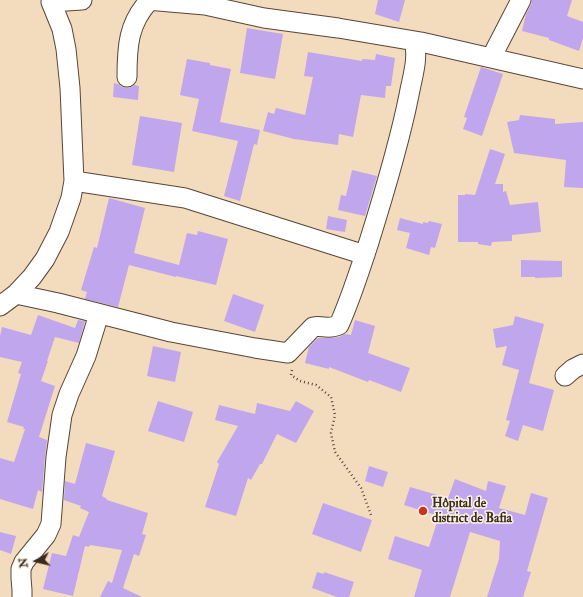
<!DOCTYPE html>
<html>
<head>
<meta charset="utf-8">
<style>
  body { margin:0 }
  #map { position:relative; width:583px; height:597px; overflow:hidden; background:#f3dcbe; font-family:"IM FELL Double Pica",serif }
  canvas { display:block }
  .north { position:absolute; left:16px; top:541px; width:40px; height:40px; -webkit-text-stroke:3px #fcf5e5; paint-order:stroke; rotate:262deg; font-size:11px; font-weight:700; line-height:16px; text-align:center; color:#3b2a1e }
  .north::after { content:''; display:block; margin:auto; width:14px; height:18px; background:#3b2a1e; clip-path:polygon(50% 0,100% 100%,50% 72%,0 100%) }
</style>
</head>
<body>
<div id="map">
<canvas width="583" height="597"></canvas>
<div class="north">N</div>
</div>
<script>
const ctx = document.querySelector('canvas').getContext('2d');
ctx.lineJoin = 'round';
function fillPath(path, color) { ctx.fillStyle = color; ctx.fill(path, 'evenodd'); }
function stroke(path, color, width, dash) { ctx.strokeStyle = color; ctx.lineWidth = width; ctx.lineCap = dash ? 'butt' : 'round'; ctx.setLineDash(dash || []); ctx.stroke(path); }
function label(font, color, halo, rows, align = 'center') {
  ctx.font = font + ' "IM FELL Double Pica",serif'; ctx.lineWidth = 3; ctx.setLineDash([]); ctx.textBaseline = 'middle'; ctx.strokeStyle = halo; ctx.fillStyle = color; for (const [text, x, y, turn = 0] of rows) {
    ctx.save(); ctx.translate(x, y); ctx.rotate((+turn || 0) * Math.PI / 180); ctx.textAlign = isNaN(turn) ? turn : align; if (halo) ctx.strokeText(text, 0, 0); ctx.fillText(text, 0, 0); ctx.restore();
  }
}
fillPath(new Path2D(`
  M378,0H405L399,22L375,14Z
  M532,0H572L567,16L583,22V38L579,51L549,40V38L522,31L526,14L531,5Z
  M247,28L283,34L275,79L240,73Z
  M308,52L362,61V59L375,60L376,54L395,58L391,86H386L385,98L361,95L353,137L339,134L338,145L294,139L263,131L268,112L274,114L276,108L305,115L313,77L304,76Z
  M187,59L210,63V65L231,69L220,122L260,130L257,145L254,144L240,201L224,196L238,141L192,131L199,99L180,95Z
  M481,67L503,74L482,136L463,129L467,118L464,117Z
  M114,83L118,84L122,87L127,88L132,87L134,85L139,86L138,100L113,97Z
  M520,115L555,119V124L583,122V188L564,187L566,160L514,153L507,122L519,120Z
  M140,116L182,123L174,172L132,165Z
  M490,149L505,154L495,184H503V192L506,191L510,205L538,202L541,232L512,235V241L492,242L491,246L478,244V242H458V195H465V194L475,195Z
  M352,170L377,176L365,216L338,210L341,195L346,196Z
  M109,198L145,208L134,253L179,265L187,233L197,235L198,231L228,239L216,285L176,276V277L129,265L118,307L85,299L87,292L81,290L94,247L97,248Z
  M328,216L347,220L345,232L326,229Z
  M400,218L423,224V222L428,223L429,221L442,224L435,248L431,247L429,255L406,248L410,233L397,230Z
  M521,260L562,261V277L535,278V277H521Z
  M233,294L264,305L255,332L224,321Z
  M38,315L75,328L78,320L85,321L79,343L55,337L47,361H48L41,381L55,386L39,437L47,440L45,456L42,492L38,490L33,509L0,499V458L14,462L25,429H23L24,427L7,422L21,374L18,373L22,362L0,357V336L2,327L31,335Z
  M515,316L544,324L529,383L554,390L543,431L523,425L518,441L505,436L510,421L506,420L519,370L502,365L507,346L496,348L493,329L513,325Z
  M355,320L375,326L368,353L410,368L401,392L369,380L368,382L329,367V369L305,363L309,347L318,338H332L339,337L345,334L351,335Z
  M153,346L181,352L175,382L147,376Z
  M158,401L193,412L184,442L148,431Z
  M296,401L314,411L296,443L277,434L262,464H260L251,480L248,478L236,516L205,507L219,464L217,462L238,426L215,420L219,405L255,414L257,403L290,411Z
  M86,443L115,451L102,496L107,499V500L148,513L142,534L146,535L139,556L134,554L123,588L142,597H100L108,581L112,583L122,550L90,545L89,547L85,546L73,596L43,589L52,553L66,556L73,535L79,537L89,512L80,508L81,506L64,500L65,481L75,484Z
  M369,466L388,472L383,487L365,481Z
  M455,479L486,491L488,481L506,486L499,508L525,515L531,493L548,498L527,571L531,572L523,597H487L499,559L500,541L470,532L450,597H414L422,570L388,559L395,536L429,547L439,516L404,505L410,487L448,498Z
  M323,503L372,520L361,552L312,534Z
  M0,532L16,536L11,554L0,550Z
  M317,572L324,574V572L354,582L349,597H337L312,588Z`), '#c0a6ed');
const minor = new Path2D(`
  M147,0L205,5L264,18L338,28L421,42L583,79
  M491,58L521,0
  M127,77C127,47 128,23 150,0
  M74,181L185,198L365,255
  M16,294L58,303L171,332L255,348L288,353L313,327C323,325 328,330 339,325C351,298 360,270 369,242C384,194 399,145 409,95C412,78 419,58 414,41
  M0,306L16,294L32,277L45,259L59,232L71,198L74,181L70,88L66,49L62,29L51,2L82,0
  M565,376L573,369L583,364
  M22,597V590L21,578V569L24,562L46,535L51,524L56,457L62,415L69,394L86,356L99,314`);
stroke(minor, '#574536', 21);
stroke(new Path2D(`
  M292,370L291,375L300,381L316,385L331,397L335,415L331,433L335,452L361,488L371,515`), '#574536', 2.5, [1, 3]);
stroke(minor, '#fff', 19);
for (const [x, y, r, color] of [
  [423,511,5,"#c8321e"]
]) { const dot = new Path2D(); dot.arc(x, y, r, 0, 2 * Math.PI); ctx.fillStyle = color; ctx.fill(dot); stroke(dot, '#fcf5e5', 1.5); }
label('bold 13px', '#3b2a1e', '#fcf5e5', [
  ["Hôpital de",432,504],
  ["district de Bafia",432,519]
], 'left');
</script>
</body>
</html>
